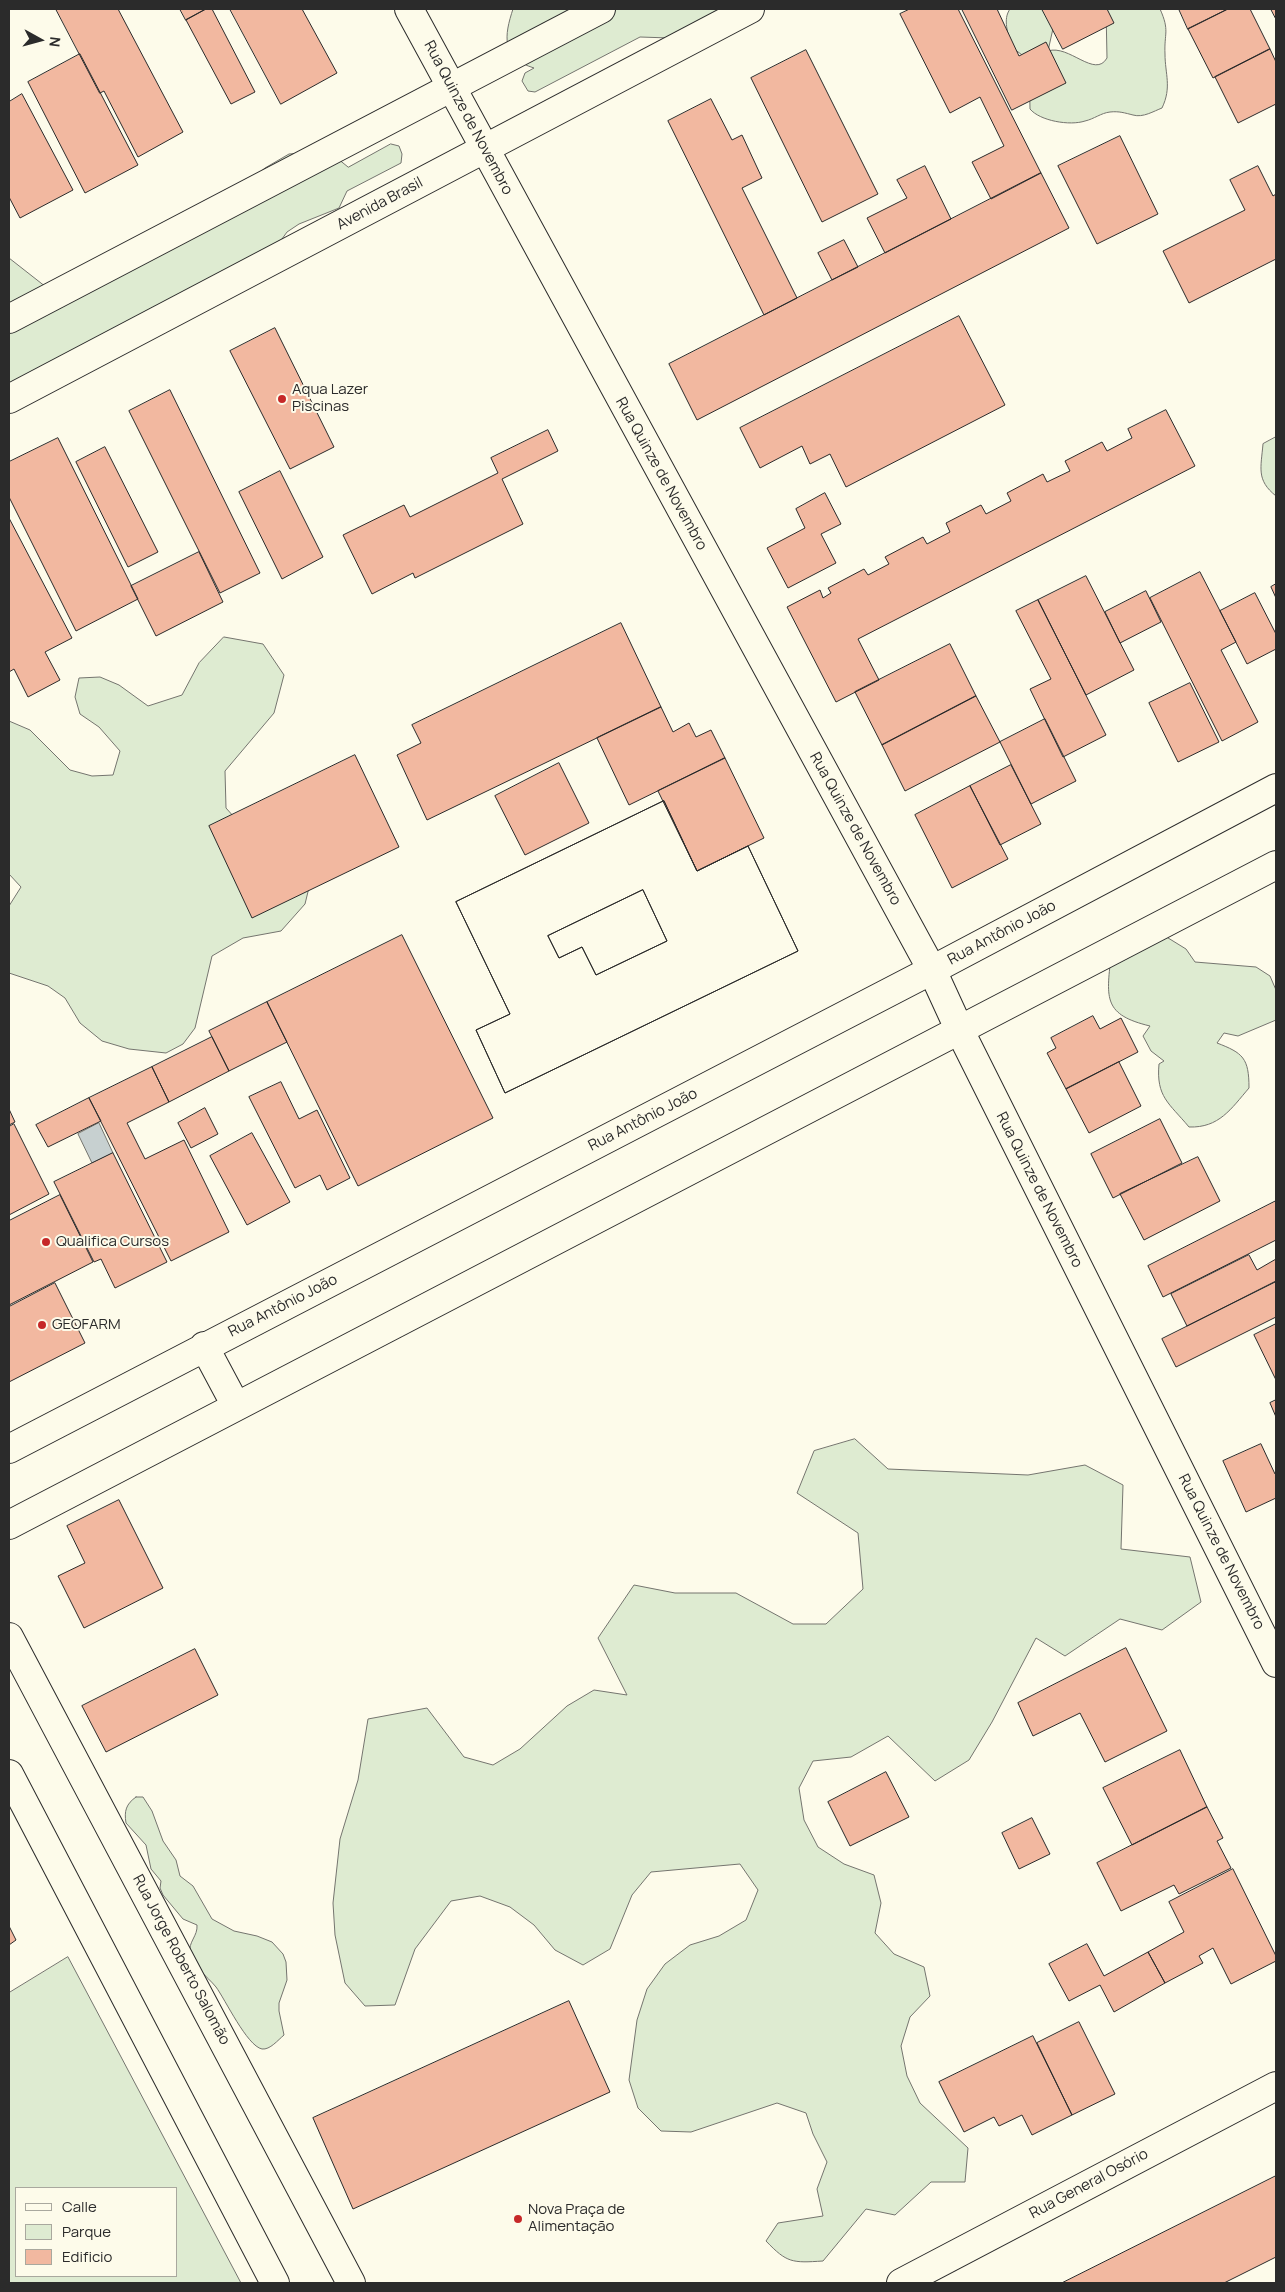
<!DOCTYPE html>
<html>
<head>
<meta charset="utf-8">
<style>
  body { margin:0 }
  #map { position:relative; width:1285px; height:2292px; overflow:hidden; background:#fdfbea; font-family:Manrope,sans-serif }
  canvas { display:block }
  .frame { position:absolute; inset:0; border:10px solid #2b2b2b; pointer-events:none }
  .legend { position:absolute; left:15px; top:2187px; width:162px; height:90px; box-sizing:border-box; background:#fdfbea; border:1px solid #a9a89e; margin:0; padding:6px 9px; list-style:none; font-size:15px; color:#2b2b2b }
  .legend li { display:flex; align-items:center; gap:10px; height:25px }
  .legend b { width:25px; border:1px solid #a9a89e }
  .north { position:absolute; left:15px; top:15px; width:50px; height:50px; -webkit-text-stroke:4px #fdfbea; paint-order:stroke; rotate:97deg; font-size:14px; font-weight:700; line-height:20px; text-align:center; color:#2b2b2b }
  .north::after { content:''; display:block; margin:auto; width:18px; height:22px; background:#2b2b2b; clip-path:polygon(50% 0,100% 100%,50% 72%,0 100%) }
</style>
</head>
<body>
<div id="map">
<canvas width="1285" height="2292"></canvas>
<div class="frame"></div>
<ul class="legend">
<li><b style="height:6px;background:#fdfbea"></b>Calle</li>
<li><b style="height:14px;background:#deebd1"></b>Parque</li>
<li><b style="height:14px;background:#f2b8a0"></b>Edificio</li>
</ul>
<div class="north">N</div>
</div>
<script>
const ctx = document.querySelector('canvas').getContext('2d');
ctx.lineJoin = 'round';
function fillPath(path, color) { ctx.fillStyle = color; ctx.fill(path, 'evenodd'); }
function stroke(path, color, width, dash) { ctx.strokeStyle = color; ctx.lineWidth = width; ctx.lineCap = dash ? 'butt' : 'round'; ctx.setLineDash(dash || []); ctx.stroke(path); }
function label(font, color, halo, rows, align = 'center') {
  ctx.font = font + ' Manrope,sans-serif'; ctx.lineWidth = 4; ctx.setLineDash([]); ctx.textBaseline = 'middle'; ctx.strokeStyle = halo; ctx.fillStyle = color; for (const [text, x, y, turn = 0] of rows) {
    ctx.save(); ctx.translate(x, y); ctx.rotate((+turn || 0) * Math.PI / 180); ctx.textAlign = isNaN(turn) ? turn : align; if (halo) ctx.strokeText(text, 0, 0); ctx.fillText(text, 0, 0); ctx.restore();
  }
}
const green = new Path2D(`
  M513,9H720L700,27L670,38L640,37L535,92L528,91L522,81L525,73L534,68C501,58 504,36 513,9Z
  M1010,9H1046L1054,24L1048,51C1069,44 1095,79 1107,58L1106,9H1160C1170,31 1164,33 1165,54C1165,74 1172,87 1162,108C1154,111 1143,118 1133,115C1125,113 1119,111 1110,112C1101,113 1094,119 1085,121C1070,126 1040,121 1030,109L1029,60L1010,46C1009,33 1002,20 1010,9Z
  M391,144L399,146L402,154L401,163L347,191L339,208L299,224L287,232L261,268L9,403V258L46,287L244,186L265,168L289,154L318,152L332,154L348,167Z
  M1276,437V496C1256,480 1261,468 1263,444Z
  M224,637L263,644L284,675L274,713L225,771L226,808L251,836L314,867L305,904L281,931L243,938L212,956L195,1028L183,1044L166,1053L129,1049L102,1041L80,1023L65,998L48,986L9,973V906L21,887L9,874V721L30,730L70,770L92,776L113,775L120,751L99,727L80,714L75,697L79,678L100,677L119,685L148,706L182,695L199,663Z
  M1160,933L1186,949L1195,962L1256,967L1270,976L1276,990V1020L1238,1036L1224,1033L1217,1043C1243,1053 1249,1058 1249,1088C1231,1109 1219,1128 1189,1127C1169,1103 1156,1097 1159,1064L1164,1061L1151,1051L1143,1036L1150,1026C1104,1015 1106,999 1111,957Z
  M855,1439L888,1469L1028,1475L1085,1465L1123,1485L1121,1549L1190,1557L1201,1602L1162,1630L1120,1619L1065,1656L1036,1638L992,1722L969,1760L935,1781L888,1736L851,1757L813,1761L799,1788L804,1820L818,1847L844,1864L874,1875L881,1903L875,1933L894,1954L924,1967L930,1996L910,2017L901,2046L907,2076L920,2103L968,2148L965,2182H931L895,2215L866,2209L823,2261C792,2263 787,2263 766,2241L778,2223L823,2216L817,2189L827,2162L813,2134L806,2113L777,2103L691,2132L661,2131L638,2108L629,2080L637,2020L647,1989L665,1964L690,1945L719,1936L746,1920L758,1890L740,1864L651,1872L632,1895L610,1949L583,1965L555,1950L534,1925L510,1907L480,1896L451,1901L415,1949L395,2005L365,2006L345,1983L335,1935L333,1903L340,1839L358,1780L368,1719L427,1708L464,1757L493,1765L520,1749L567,1706L594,1690L627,1695L598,1638L634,1585L675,1593H736L793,1624H826L863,1589L858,1533L797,1493L814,1451Z
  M136,1797H143L152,1811L163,1841L176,1860L180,1876L193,1886L212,1919L234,1931L257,1936L272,1942L283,1954L286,1962L287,1980L279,2003V2011L284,2035C278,2040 270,2050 262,2049C247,2046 225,1999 216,1987C207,1976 194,1968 190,1953C188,1942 198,1936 197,1925L183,1919L163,1895L160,1888L161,1881L151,1869L146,1845L126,1823C124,1811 126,1804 136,1797Z
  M68,1957L241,2283H9V1993ZM16,2188H176V2276H16Z`);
fillPath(green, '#deebd1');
stroke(green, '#74746e', 1);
const water = new Path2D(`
  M99,1123L113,1153L92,1163L78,1134Z`);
fillPath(water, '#c7d0d0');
stroke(water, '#74746e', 1);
const building = new Path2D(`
  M56,9H118L183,132L138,157L104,91L100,93Z
  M180,9H206L186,20Z
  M206,9H212L255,92L231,104L186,20Z
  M230,9H302L337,73L281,104Z
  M910,9H958L1041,173L991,199L972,162L1004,146L980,97L950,113L900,14Z
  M962,9H997L1019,56L1046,42L1066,83L1012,110Z
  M1042,9H1107L1114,23L1063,49Z
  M1179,9H1228L1188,29Z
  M1228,9H1250L1270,49L1213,78L1188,29Z
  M1271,9H1276V19Z
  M1270,49L1276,62V104L1238,123L1215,77Z
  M806,50L878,194L822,222L751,78Z
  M80,54L138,165L85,193L28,82Z
  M22,94L73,190L20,218L9,197V102Z
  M711,99L732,140L742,135L762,178L742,188L797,298L764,315L668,121Z
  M1120,136L1158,214L1097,244L1058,166Z
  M925,166L951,219L885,253L867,218L907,198L897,180Z
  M1258,166L1273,196L1276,194V259L1189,303L1163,251L1245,210L1230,180Z
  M1041,173L1069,228L697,420L669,364Z
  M844,240L858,267L832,280L818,253Z
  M959,316L1005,405L846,487L830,454L810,464L802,446L760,468L740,428Z
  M275,328L334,447L290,469L230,351Z
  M170,390L260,573L220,593L129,411Z
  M1166,410L1195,466L858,639L879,680L836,702L787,607L820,590L823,598L831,593L828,588L864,569L868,575L889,564L885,557L923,537L927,544L950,532L946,523L981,505L986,514L1011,501L1007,493L1043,474L1047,482L1070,471L1065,461L1102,442L1107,451L1132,438L1128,429Z
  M548,430L558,451L502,479L523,524L415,578L413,573L372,594L343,535L404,505L410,517L498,473L491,458Z
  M58,438L138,599L76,631L9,497V462Z
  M105,447L158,552L128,567L76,462Z
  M280,471L323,557L282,579L239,492Z
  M825,493L841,524L821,534L836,563L788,588L767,548L805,528L796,509Z
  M9,518L72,638L45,652L60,680L28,697L14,669L9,672Z
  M199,552L223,602L156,636L131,586Z
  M1200,572L1236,642L1221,650L1258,722L1222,741L1150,598Z
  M1086,576L1134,670L1086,695L1038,600Z
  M1276,584V598L1271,587Z
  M1146,591L1161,622L1120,643L1105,612Z
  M1255,593L1276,634V649L1247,664L1220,611Z
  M1038,600L1106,735L1063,757L1030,689L1051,679L1016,611Z
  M621,623L661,707L427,820L397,755L421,743L412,725Z
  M950,644L976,696L882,745L855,692Z
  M1190,683L1219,742L1178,762L1149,703Z
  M976,696L1000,742L905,791L882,745Z
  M661,707L673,732L689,723L696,737L711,730L725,758L629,805L597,738Z
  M1045,719L1076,781L1031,804L1000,742Z
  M355,755L399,847L252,918L209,826Z
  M725,758L764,838L697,871L658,791Z
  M559,763L589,823L525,855L495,796Z
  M1011,765L1041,824L1000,845L970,786Z
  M970,786L1008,859L952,888L915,815Z
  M664,801L697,871L748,846L798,951L505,1093L476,1030L510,1014L456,902ZM643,890L667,941L596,975L582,947L559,958L548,936Z
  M664,801L697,871L748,846L798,951L505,1093L476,1030L510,1014L456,902Z
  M643,890L667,941L596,975L582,947L559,958L548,936Z
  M402,935L493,1118L358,1186L267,1002Z
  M267,1002L287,1042L229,1071L209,1031Z
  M1093,1016L1100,1029L1121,1018L1138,1052L1066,1089L1047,1053L1056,1048L1051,1038Z
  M212,1037L229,1071L169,1102L152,1067Z
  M1119,1062L1141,1106L1089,1133L1066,1089Z
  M152,1067L169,1102L127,1123L145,1159L184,1140L229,1232L171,1261L89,1098Z
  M281,1082L299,1119L317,1110L350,1178L327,1190L320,1175L295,1188L249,1097Z
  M89,1098L101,1121L48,1147L36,1125Z
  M205,1108L218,1134L191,1148L178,1123Z
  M9,1109L15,1122L9,1125Z
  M1160,1119L1182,1163L1113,1198L1091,1154Z
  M14,1124L49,1194L9,1215V1127Z
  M252,1133L290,1202L247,1225L210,1156Z
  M113,1153L167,1262L115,1288L101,1259L94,1262L54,1182Z
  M1198,1157L1220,1201L1144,1240L1120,1194Z
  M60,1195L93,1262L9,1305V1221Z
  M1276,1201V1240L1163,1297L1148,1266Z
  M1249,1255L1257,1270L1276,1259V1281L1187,1326L1171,1294Z
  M1276,1282V1317L1176,1367L1162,1339Z
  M55,1283L85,1343L9,1382V1307Z
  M1276,1324V1380L1254,1335Z
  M1276,1400V1417L1270,1403Z
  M1261,1444L1275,1474L1276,1473V1498L1246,1512L1223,1461Z
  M119,1500L163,1588L84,1628L58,1576L85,1563L67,1526Z
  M1126,1648L1167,1731L1105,1762L1080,1713L1033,1736L1018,1703Z
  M195,1649L218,1695L106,1752L82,1706Z
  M1180,1750L1207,1807L1132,1845L1103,1788Z
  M886,1772L909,1817L850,1846L828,1802Z
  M1207,1807L1223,1838L1217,1841L1231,1868L1179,1894L1174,1885L1121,1911L1097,1863Z
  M1032,1818L1050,1854L1019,1869L1002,1833Z
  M1233,1869L1276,1956V1961L1231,1984L1213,1948L1199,1956L1203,1963L1165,1983L1148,1952L1184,1932L1169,1902Z
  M9,1926L16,1940L9,1945Z
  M1087,1944L1104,1976L1148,1952L1165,1983L1114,2012L1100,1985L1069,2001L1049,1964Z
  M569,2001L610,2092L353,2209L313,2118Z
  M1079,2022L1115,2094L1072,2115L1037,2043Z
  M1033,2036L1072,2115L1032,2135L1022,2115L999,2126L994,2117L964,2132L939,2082Z
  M1276,2176V2257L1224,2283H1062Z`);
fillPath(building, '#f2b8a0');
stroke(building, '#2b2b2b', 1);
const minor = new Path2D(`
  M409,9L932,970L960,1031L1276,1663
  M901,2283L1276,2086`);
const major = new Path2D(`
  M9,319L601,9
  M9,399L750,9
  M204,1346L236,1406
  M9,1449L932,970L1276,788
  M9,1525L1276,865
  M9,1637L351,2283
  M9,1774L275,2283`);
stroke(minor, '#2b2b2b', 30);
stroke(major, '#2b2b2b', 30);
stroke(minor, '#fdfbea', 28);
stroke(major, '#fdfbea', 28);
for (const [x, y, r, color] of [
  [282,399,5,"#c62828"],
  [46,1242,5,"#c62828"],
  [42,1325,5,"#c62828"],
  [518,2219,5,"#c62828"]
]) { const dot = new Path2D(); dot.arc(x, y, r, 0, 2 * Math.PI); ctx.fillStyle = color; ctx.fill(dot); stroke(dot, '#fdfbea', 2); }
label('15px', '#2b2b2b', '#fdfbea', [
  ["Rua Quinze de Novembro",468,118,62],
  ["Avenida Brasil",380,204,-28],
  ["Rua Quinze de Novembro",661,474,61],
  ["Rua Quinze de Novembro",855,829,61],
  ["Rua Antônio João",1002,933,-28],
  ["Rua Antônio João",643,1120,-27],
  ["Rua Quinze de Novembro",1039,1190,63],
  ["Rua Antônio João",283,1306,-27],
  ["Rua Quinze de Novembro",1221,1552,63],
  ["Rua Jorge Roberto Salomão",181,1960,62],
  ["Rua General Osório",1089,2184,-28]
]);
label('15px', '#2b2b2b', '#fdfbea', [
  ["Aqua Lazer",292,390],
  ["Piscinas",292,407],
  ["Qualifica Cursos",56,1242],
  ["GEOFARM",52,1325],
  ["Nova Praça de",528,2210],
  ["Alimentação",528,2227]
], 'left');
</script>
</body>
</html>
